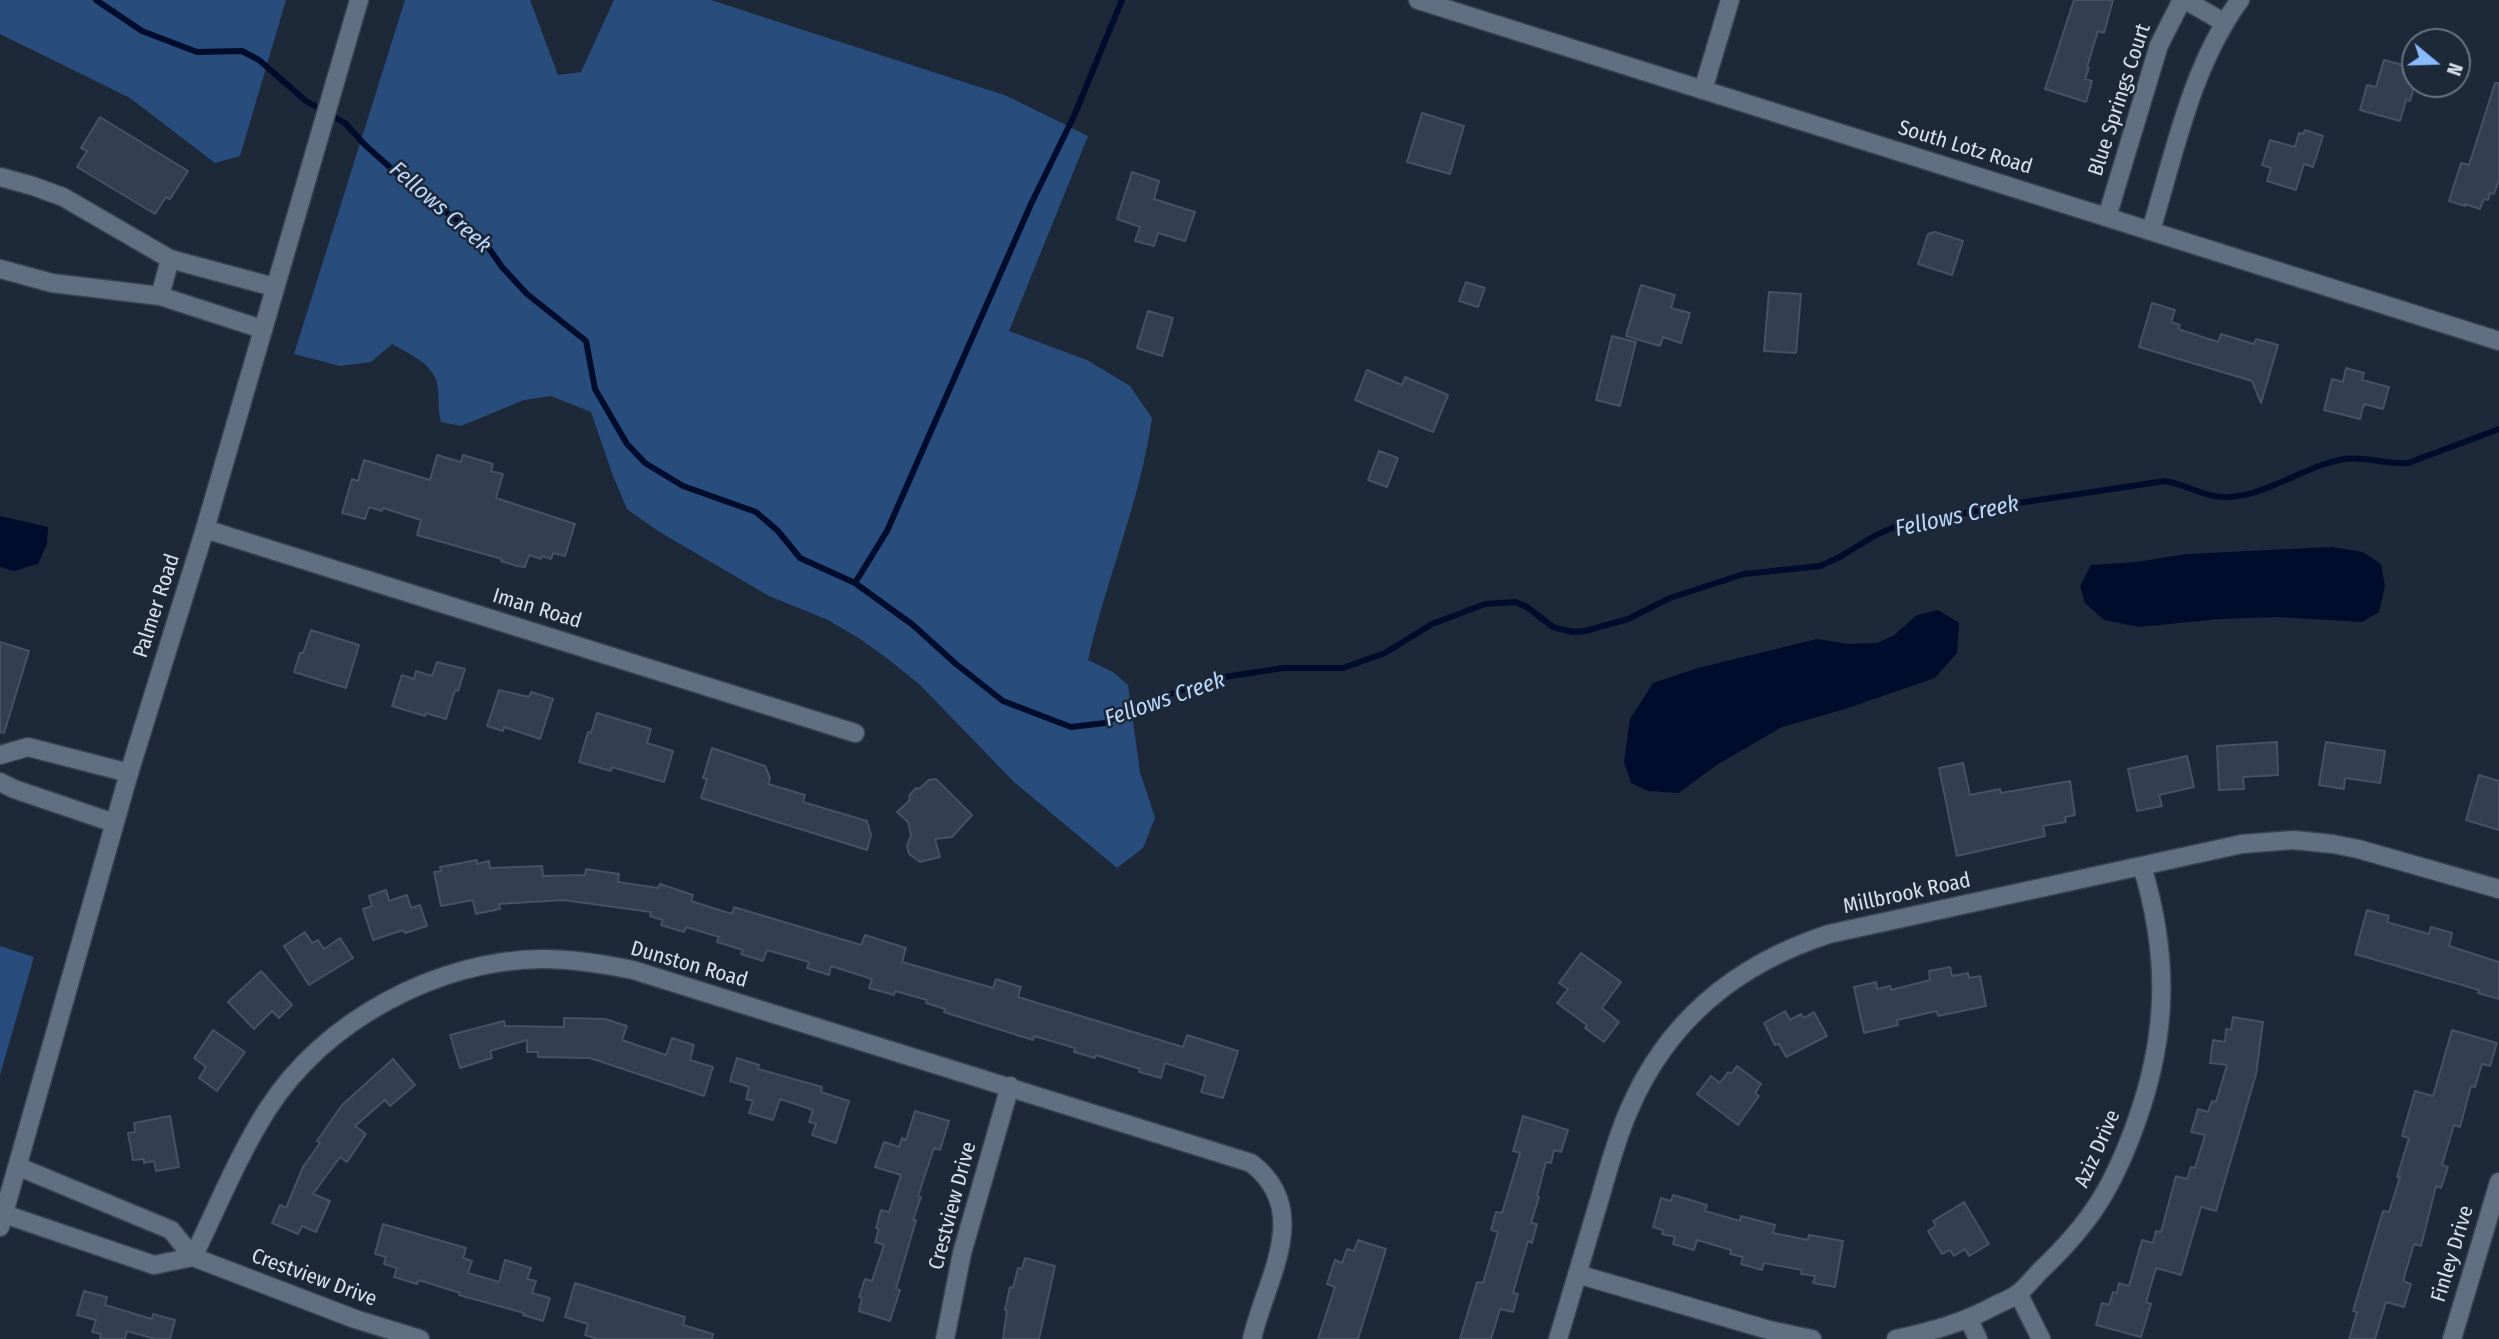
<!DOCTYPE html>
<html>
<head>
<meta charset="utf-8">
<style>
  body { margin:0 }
  #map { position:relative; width:2499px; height:1339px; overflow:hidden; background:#1d2939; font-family:"Fira Sans Condensed",sans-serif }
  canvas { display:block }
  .north { position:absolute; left:2401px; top:28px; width:70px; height:70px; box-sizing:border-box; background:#1d2939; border:2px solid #687280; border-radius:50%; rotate:109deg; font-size:19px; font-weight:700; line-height:28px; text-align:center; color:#d8e0ea }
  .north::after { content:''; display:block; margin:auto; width:24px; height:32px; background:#89bafc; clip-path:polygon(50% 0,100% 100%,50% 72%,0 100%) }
</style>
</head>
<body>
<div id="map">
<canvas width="2499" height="1339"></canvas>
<div class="north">N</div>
</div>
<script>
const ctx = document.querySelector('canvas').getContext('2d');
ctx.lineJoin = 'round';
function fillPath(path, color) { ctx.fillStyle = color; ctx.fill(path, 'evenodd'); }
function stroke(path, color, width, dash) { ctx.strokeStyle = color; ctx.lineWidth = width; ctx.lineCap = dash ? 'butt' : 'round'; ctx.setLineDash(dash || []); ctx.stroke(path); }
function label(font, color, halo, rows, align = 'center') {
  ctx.font = font + ' "Fira Sans Condensed",sans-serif'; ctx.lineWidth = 5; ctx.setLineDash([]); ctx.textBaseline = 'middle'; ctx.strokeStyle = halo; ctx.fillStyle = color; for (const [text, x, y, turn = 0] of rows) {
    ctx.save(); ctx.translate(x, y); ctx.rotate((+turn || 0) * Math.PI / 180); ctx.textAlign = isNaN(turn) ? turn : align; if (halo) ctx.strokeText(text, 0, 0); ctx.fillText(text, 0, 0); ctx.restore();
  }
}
fillPath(new Path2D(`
  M0,0H286L240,156L215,163L130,98L0,34Z
  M405,0H530L558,75L581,72L614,0H711L1007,96L1088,136L1009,331L1087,360L1130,386L1152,418C1141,498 1106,580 1088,660L1113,672L1128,685L1140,772L1155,818L1143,848L1117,868L1014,782L920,685L888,659L860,639L828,620L769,596L658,531L627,509L613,476L591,412L551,396L524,400L461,426L441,422C438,410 439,401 438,389C437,365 409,354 392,344L371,362L340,366L294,354Z
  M0,946L34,957L0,1075Z`), '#284c7b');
fillPath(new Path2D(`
  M0,516L48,527L47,544L38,564L14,571L0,567Z
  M2331,547L2363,552L2381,564L2385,586L2379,612L2362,622L2278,617L2220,619L2139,627L2104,620L2085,603L2080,586L2091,565L2136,562L2187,554Z
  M1938,610L1959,623L1957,653L1935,678L1845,709L1782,727L1715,766L1679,793L1648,791L1631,783L1624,762L1630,719L1653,683L1698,668L1817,639L1848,644L1877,643L1893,636L1917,615Z`), '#000c2b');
stroke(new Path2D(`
  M96,0L142,31L197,52L242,51L259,60L306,101L345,123L365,145L420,194L481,237L502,267L527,294L586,341L595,389L627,444L645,463L683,486L756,512L778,531L800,558L855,583L913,625L956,664L1003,701L1071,727L1105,723L1132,707L1218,678L1283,668H1343L1385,653L1432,624L1485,604L1515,602L1527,607L1553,627L1573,632L1585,631L1628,619L1670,598L1744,574L1820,566L1838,558L1876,535L1892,528L2005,505L2165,481C2186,484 2205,498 2227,497C2267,496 2304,466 2344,459C2365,456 2386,465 2408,463L2499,429
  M855,583L887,531L1031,204L1074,116L1122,0`), '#000c2b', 6);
const building = new Path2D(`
  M2074,0H2113L2104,33L2098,31L2087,67L2089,68L2085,79L2092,81L2086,102L2045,89Z
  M2384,60L2415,68V84L2410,101L2406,100L2400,121L2360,110L2367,85L2376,87Z
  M2495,83H2499V180L2494,194L2490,193L2488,200L2484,199L2480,209L2465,204V206L2449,201L2461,163L2469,165Z
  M1422,113L1464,126L1450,174L1407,162Z
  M100,117L188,171L170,199L166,197L155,214L77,167L87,151L81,148Z
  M2305,130L2323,136L2313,167L2304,164L2296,190L2267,181L2271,168L2262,165L2270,140L2295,147L2299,133L2303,134Z
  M1132,172L1159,181L1154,199L1195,212L1185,241L1158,233L1154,246L1135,241L1140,227L1117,219Z
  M1935,232L1963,241L1952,275L1918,264L1928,234Z
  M1466,282L1485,288L1478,307L1459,301Z
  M1641,285L1675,295L1671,308L1690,313L1681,343L1663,337L1660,346L1626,336Z
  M1769,292L1801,294L1796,353L1764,351Z
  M2152,303L2175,310L2171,322L2180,325L2178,329L2218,342L2221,334L2254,344L2256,339L2278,345L2261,403L2252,381L2139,347Z
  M1148,311L1173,318L1162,356L1137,348Z
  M1612,336L1636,342L1620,406L1596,400Z
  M2346,368L2364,373L2362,380L2389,387L2383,409L2364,404L2360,419L2324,410L2332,379L2343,382Z
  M1367,370L1402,385L1405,377L1448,395L1433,432L1355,400Z
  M1379,451L1398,458L1387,487L1368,480Z
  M437,455L461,462L463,455L493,464L491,471L503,474L496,498L575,524L565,556L553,553L551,559L542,556L541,559L529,555L525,567L517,566L501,561L502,559L417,535L421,520L383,508L382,511L369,507L365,519L342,513L352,479L358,481L364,460L430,480Z
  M311,630L359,645L346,688L294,672L300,653H303Z
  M0,642L29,651L4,733L0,732Z
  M437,662L465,669L458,691L455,690L446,719L426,713L425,716L392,706L402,675L414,679L416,671L432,676Z
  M499,690L529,697L531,692L553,699L540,739L504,727L503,731L487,726Z
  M597,713L651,729L647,743L673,751L664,782L612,767L611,771L579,762L588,732L591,733Z
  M2277,742L2278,775L2243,777L2244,789L2219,790L2217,746Z
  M2326,742L2385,751L2380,783L2345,778L2344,789L2319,785Z
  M712,748L765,766L770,778L768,784L805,795L803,802L867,821L871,835L867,850L701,798L707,779L703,778Z
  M2187,756L2194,787L2159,795L2162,806L2137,811L2128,769Z
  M1963,763L1970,795L2000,789L2001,793L2070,781L2075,815L2065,817L2066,822L2043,826L2045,836L1957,856L1939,768Z
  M2479,775L2499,781V830L2466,820Z
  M936,779L972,815L952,837L935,839L940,857L920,862L909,854L907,846L911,835L908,822L897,812L910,800L909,796L916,788L919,789L929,780Z
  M477,860V864L489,861L490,868L542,866L543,876L585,875L586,869L619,874L618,882L658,888L660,884L693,895L691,901L732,914L734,907L861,945L865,935L906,948L902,962L993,988L996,979L1021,987L1018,997L1183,1047L1187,1035L1238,1051L1223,1098L1201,1092L1206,1076L1165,1063L1161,1078L1139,1072L1140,1069L1096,1055L1095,1058L1074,1052L1075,1048L1034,1036L1033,1040L944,1012L945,1009L926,1003L927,1000L895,991L894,995L869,988L872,979L831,966L829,975L807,968L809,962L767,950L763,961L741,954L743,950L717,942L719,937L686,927L684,932L661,925L663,920L650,916L651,912L563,900L499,904L500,909L476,914L473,900L441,906L434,872L441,871L440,867Z
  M386,890L389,901L407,895L411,908L420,905L427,926L405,933L403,930L373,940L363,909L372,906L369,896Z
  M2367,910L2389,916L2387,922L2429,934L2431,927L2452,933L2449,946L2499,962V999L2478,993L2479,990L2355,954Z
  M305,932L312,943L318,940L324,949L340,938L353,958L309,985L284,946Z
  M1581,953L1621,982L1602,1008L1619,1022L1604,1042L1585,1028L1587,1025L1557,1003L1568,989L1559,983Z
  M1950,967L1952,976L1968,973L1969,978L1980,976L1986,1006L1938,1016L1937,1011L1897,1020L1898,1025L1864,1033L1854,987L1876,982L1877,989L1890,986L1891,990L1930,980L1929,971Z
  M261,971L292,1005L279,1018L272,1011L254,1029L228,1002Z
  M1785,1011L1790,1020L1801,1014L1804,1018L1814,1012L1827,1036L1786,1057L1779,1044L1775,1045L1764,1023Z
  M2233,1017L2263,1022L2256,1074L2216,1211L2201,1207L2181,1275L2156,1268L2146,1302L2151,1304L2141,1337L2096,1325L2102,1303L2109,1305L2113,1292L2117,1293L2119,1283L2129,1286L2142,1240L2153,1243L2156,1231L2161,1232L2176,1176L2187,1179L2191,1167L2195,1168L2205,1135L2191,1132L2198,1109L2208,1112L2212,1101L2216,1102L2227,1065L2210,1063L2213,1040L2225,1042L2226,1029L2231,1030Z
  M564,1018L605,1019L627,1026L622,1040L666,1055L672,1038L694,1045L690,1060L713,1067L704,1096L590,1058L538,1057V1052H527V1040L490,1051L492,1058L460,1068L450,1035L504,1021L505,1026L564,1027Z
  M213,1030L245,1052L217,1091L199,1078L206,1067L194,1058Z
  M2452,1030L2497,1043L2490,1066L2482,1064L2475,1087L2471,1086L2460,1127L2454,1125L2442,1165L2448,1167L2441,1188L2436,1186L2421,1246L2414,1244L2403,1281L2411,1284L2404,1307L2386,1302L2375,1339H2349L2357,1312L2353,1311L2383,1211L2389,1212L2400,1177H2397L2409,1138L2402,1136L2415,1091L2433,1096Z
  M737,1058L759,1065L758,1069L822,1087L821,1092L849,1101L836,1143L812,1135L816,1124L809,1122L813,1110L780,1099L773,1120L749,1113L753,1101L746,1099L749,1087L730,1081Z
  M393,1059L415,1085L390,1106L385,1100L355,1126L366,1134L347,1162L340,1157L313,1194L330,1201L316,1232L302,1226L298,1234L272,1223L280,1205L286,1208L303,1167L320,1143L317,1141L342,1105Z
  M1737,1066L1761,1084L1755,1093L1759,1096L1738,1125L1697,1094L1711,1076L1720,1083L1728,1072L1731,1074Z
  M915,1111L949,1121L940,1150L934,1148L918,1196L921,1197L913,1220H916L896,1289L900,1290L890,1321L859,1311L862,1298L859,1297L865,1279L872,1281L884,1245L875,1242L879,1229L876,1228L881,1210L889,1212L901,1175L875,1167L884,1142L899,1147L902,1138L906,1140Z
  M170,1116L179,1167L156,1171L154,1161L144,1163V1159L133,1160L128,1133L135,1132L134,1123Z
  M1523,1116L1568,1130L1561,1152L1554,1150L1551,1163L1546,1162L1537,1196L1539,1197L1531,1223L1537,1224L1532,1243L1528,1241L1513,1293L1518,1294L1513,1312L1500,1309L1491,1339H1460L1477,1282L1483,1283L1498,1232L1491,1230L1496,1212L1502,1213L1520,1153L1513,1151Z
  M1673,1195L1707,1205L1705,1211L1740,1221L1741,1216L1775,1225L1773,1233L1808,1240L1809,1235L1843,1241L1835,1287L1813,1283L1815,1276L1801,1274L1802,1270L1764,1263L1762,1270L1741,1264L1743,1257L1730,1254L1731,1250L1697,1240L1694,1250L1673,1244L1675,1237L1662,1234L1663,1230L1653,1227L1661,1198L1671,1201Z
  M1964,1202L1989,1244L1969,1256L1965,1249L1954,1256L1950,1250L1942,1254L1928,1231L1936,1226L1933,1221Z
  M383,1224L466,1248L463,1258L472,1261L468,1273L499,1282L505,1260L531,1268L527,1279L536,1281L532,1293L550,1298L543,1321L523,1315L524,1313L459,1295L460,1293L419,1280L417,1284L394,1277L397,1268L384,1264L386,1257L375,1254Z
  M1358,1240L1386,1249L1358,1339H1318L1335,1287L1327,1284L1335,1260L1342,1263L1347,1249L1354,1251Z
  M1025,1258L1055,1266L1039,1339H1003L1007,1311L1005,1310L1010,1287L1013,1288L1018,1268L1022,1269Z
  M575,1283L685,1317L683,1325L713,1334L712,1339H598L585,1335L588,1324L565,1317Z
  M84,1291L107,1297L105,1305L152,1319L153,1314L175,1320L170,1339H155L127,1331L125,1339H100L101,1334L92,1332L96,1320L77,1315Z`);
fillPath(building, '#323f50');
stroke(building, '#445264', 2);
const minor = new Path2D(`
  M2185,0L2225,23
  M1703,90L1730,0
  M0,177L33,186L63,197L170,259L274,287
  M2107,217L2159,45L2182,0
  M2151,230C2175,152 2191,67 2240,0
  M0,269L52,283L160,296L262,329
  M160,296L170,259
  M205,529L855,733
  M0,755L28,747L129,773
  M0,782L14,789L114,823
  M19,1167L171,1230L193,1257L355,1319L420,1339
  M4,1214L154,1265L193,1257
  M193,1257C217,1208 238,1156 267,1110C325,1020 437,960 543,959C573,959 603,964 633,970L1251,1163C1314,1211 1265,1280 1252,1339
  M1577,1274L1769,1330L1812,1339
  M2018,1293L2041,1339
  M1969,1320L1978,1339
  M945,1339L962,1253L1010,1086
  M1558,1339C1572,1293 1585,1247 1599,1201C1608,1171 1616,1139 1629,1110C1668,1019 1737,964 1829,934L2242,844L2293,840L2333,844L2358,849L2499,889
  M1896,1339C1933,1331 1963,1323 1996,1305C2004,1301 2013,1298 2019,1293C2027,1286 2034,1277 2041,1270C2092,1222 2114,1185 2137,1120C2168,1033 2169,955 2142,866
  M2452,1339L2499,1182`);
const tertiary = new Path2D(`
  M1418,0L2499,341
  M0,1227L129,773L205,529L359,0`);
stroke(minor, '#394350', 21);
stroke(tertiary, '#394350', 21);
stroke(minor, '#616f82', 18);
stroke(tertiary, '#616f82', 18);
label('21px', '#d8e0ea', '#1d2939', [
  ["Blue Springs Court",2120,100,-72],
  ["South Lotz Road",1965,148,17],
  ["Palmer Road",157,606,-72],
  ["Iman Road",537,609,17],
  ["Millbrook Road",1907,894,-12],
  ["Dunston Road",689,965,16],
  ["Aziz Drive",2098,1149,-66],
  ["Crestview Drive",953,1206,-75],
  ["Finley Drive",2453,1254,-73],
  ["Crestview Drive",314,1278,20]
]);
label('italic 23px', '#bdd8fd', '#1d2939', [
  ["Fellows Creek",440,208,41],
  ["Fellows Creek",1957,517,-12],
  ["Fellows Creek",1165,700,-19]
]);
</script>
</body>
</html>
